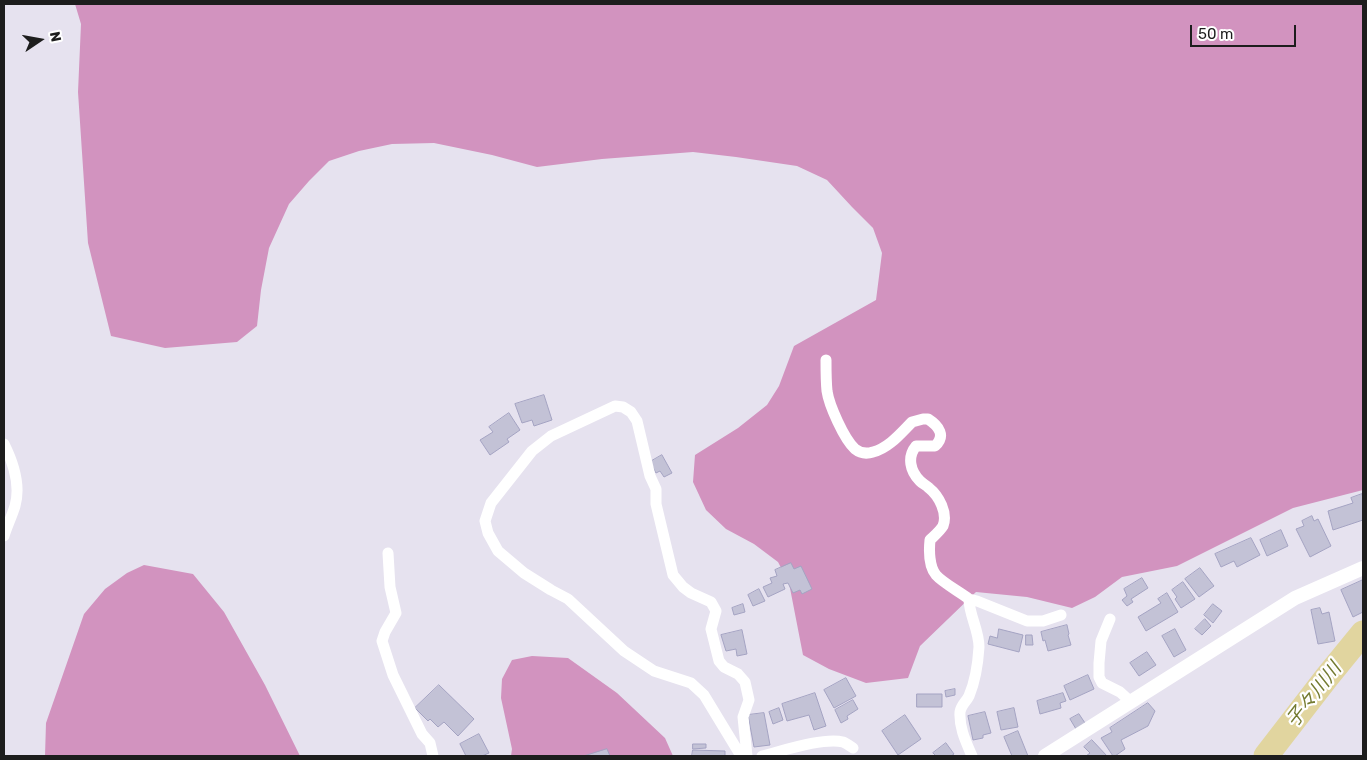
<!DOCTYPE html>
<html>
<head>
<meta charset="utf-8">
<style>
  body { margin:0 }
  #map { position:relative; width:1367px; height:760px; overflow:hidden; background:#e6e2ef; font-family:Rubik,sans-serif }
  canvas { display:block }
  .frame { position:absolute; inset:0; border:5px solid #1d1d1d; pointer-events:none }
  .north { position:absolute; left:15px; top:15px; width:50px; height:50px; -webkit-text-stroke:4px #fff; paint-order:stroke; rotate:78deg; font-size:14px; font-weight:700; line-height:20px; text-align:center; color:#1d1d1d }
  .north::after { content:''; display:block; margin:auto; width:18px; height:22px; background:#1d1d1d; clip-path:polygon(50% 0,100% 100%,50% 72%,0 100%) }
  .scale { position:absolute; left:1190px; top:25px; width:106px; height:22px; box-sizing:border-box; border:2px solid #1d1d1d; border-top:0; padding-left:6px; font-size:15px; line-height:18px; white-space:nowrap; color:#1d1d1d; -webkit-text-stroke:4px #fff; paint-order:stroke }
</style>
</head>
<body>
<div id="map">
<canvas width="1367" height="760"></canvas>
<div class="frame"></div>
<div class="north">N</div>
<div class="scale">50 m</div>
</div>
<script>
const ctx = document.querySelector('canvas').getContext('2d');
ctx.lineJoin = 'round';
function fillPath(path, color) { ctx.fillStyle = color; ctx.fill(path, 'evenodd'); }
function stroke(path, color, width, dash) { ctx.strokeStyle = color; ctx.lineWidth = width; ctx.lineCap = dash ? 'butt' : 'round'; ctx.setLineDash(dash || []); ctx.stroke(path); }
function label(font, color, halo, rows, align = 'center') {
  ctx.font = font + ' Rubik,"Noto Sans JP",sans-serif'; ctx.lineWidth = 4.5; ctx.setLineDash([]); ctx.textBaseline = 'middle'; ctx.strokeStyle = halo; ctx.fillStyle = color; for (const [text, x, y, turn = 0] of rows) {
    ctx.save(); ctx.translate(x, y); ctx.rotate((+turn || 0) * Math.PI / 180); ctx.textAlign = isNaN(turn) ? turn : align; if (halo) ctx.strokeText(text, 0, 0); ctx.fillText(text, 0, 0); ctx.restore();
  }
}
fillPath(new Path2D(`
  M75,4H1363V490L1293,508L1177,566L1122,577L1095,597L1072,608L1027,597L976,592L920,646L908,678L866,683L829,669L803,655L789,583L778,562L754,544L726,529L706,510L693,482L695,455L738,428L767,405L779,386L794,346L876,300L882,253L873,228L852,207L827,180L797,166L736,157L693,152L602,159L537,167L492,155L434,143L392,144L359,151L329,161L309,181L289,204L269,248L261,290L257,326L237,342L165,348L111,336L88,243L78,92L81,24Z
  M144,565L193,574L224,612L265,685L300,756H45L46,723L84,614L105,589L127,573Z
  M532,656L568,658L617,693L665,738L673,756H511L512,749L501,698L502,679L512,660Z`), '#d293bf');
stroke(new Path2D(`
  M1266,756L1327,677L1363,633`), '#e1d59f', 25);
const building = new Path2D(`
  M544,395L552,420L534,426L532,420L522,423L515,404Z
  M509,413L520,430L507,439L509,442L490,455L480,440L493,432L489,427Z
  M662,455L672,473L664,477L660,471L656,473L650,462Z
  M1362,494L1363,499V520L1333,530L1328,511L1353,503L1351,498Z
  M1312,516L1314,521L1318,519L1331,546L1310,557L1296,529L1304,526L1302,521Z
  M1281,530L1288,546L1267,556L1260,540Z
  M1251,538L1260,555L1237,567L1234,561L1221,567L1215,554Z
  M791,563L794,569L801,566L812,589L802,594L800,590L793,593L788,583L783,584L785,589L768,597L763,587L772,583L770,578L777,576L775,570Z
  M1200,568L1214,586L1199,597L1185,579Z
  M1142,578L1148,588L1131,599L1133,602L1127,606L1122,600L1127,596L1124,589Z
  M1363,580V612L1353,617L1341,590Z
  M1183,582L1195,599L1181,608L1175,599L1177,597L1172,590Z
  M759,589L765,601L753,606L748,595Z
  M1167,593L1178,612L1146,631L1138,617L1161,603L1158,599Z
  M743,604L745,612L734,615L732,608Z
  M1213,604L1222,611L1213,623L1204,615Z
  M1320,608L1322,614L1329,612L1335,641L1318,644L1311,610Z
  M1205,619L1211,626L1202,635L1195,629Z
  M1067,625L1069,634L1068,635L1071,645L1048,651L1045,640L1043,641L1041,632Z
  M999,629L1023,635L1019,652L988,644L990,636L997,638Z
  M1175,629L1186,650L1174,657L1162,636Z
  M742,630L747,654L737,656L736,649L726,651L721,635Z
  M1026,635H1032L1033,645H1026Z
  M1147,652L1156,665L1139,676L1130,663Z
  M1088,675L1094,689L1070,700L1064,686Z
  M846,678L856,696L834,708L824,690Z
  M439,685L474,719L458,736L444,722L438,727L430,719L428,721L415,708Z
  M955,689V695L946,697L945,691Z
  M815,693L826,726L814,730L809,715L787,721L782,704Z
  M1063,693L1066,701L1060,703L1061,708L1040,714L1037,701Z
  M917,694H942V707H917Z
  M853,700L858,709L847,716L848,719L841,723L835,710Z
  M1148,703L1155,711L1148,726L1121,740L1125,749L1115,756H1113L1101,738L1112,732L1110,728Z
  M779,708L783,720L773,724L769,712Z
  M1014,708L1018,727L1001,730L997,712Z
  M985,712L991,733L983,735V738L973,740L968,716Z
  M764,713L770,745L754,747L748,715Z
  M1079,714L1085,723L1076,729L1070,719Z
  M905,715L921,739L898,755L882,731Z
  M1018,731L1028,756H1012L1004,737Z
  M479,734L489,753L482,756H466L460,744Z
  M1092,740L1107,756H1086L1090,753L1084,747Z
  M946,743L954,754L951,756H936L933,753Z
  M693,744H706V748L693,749Z
  M607,749L610,756H584Z
  M693,750L725,751V756H692Z`);
fillPath(building, '#c3c2d6');
stroke(building, '#a4a3c2', 1);
stroke(new Path2D(`
  M826,360C826,370 826,381 827,391C829,405 844,439 855,449C860,453 867,454 873,452C889,448 901,433 912,422L923,419H928C939,426 946,436 935,446H916C907,457 910,471 920,481C923,484 926,485 929,488C939,496 948,513 943,526C940,531 934,536 930,540C929,550 929,567 936,575C943,583 960,592 969,599
  M4,444C13,462 21,485 15,506C12,516 7,526 4,536
  M388,553L390,587L396,613L385,632L382,641L393,675L422,734L430,743L433,756
  M1110,619L1101,641L1099,663V677L1102,683L1120,692L1131,702
  M741,756L704,695L691,683L654,671L624,651L568,599L551,590L524,573L498,551L488,533L485,521L491,503L532,451L551,436L615,406L623,407L631,412L637,421L650,476L656,489V504L673,575L683,587L691,593L711,602L716,611L711,629L719,661L724,667L738,674L745,682L749,700L743,717L747,756
  M762,756C782,751 824,737 843,742C846,743 850,746 853,748
  M972,756C966,742 959,728 960,712C961,705 966,702 969,696C975,682 978,663 979,647C979,630 969,615 969,599L977,601L1027,621H1043L1061,615`), '#fff', 11);
stroke(new Path2D(`
  M1045,756L1295,598L1363,568`), '#fff', 14);
label('italic 19px', '#747b31', '#fff', [
  ["子々川川",1314,695,-52]
]);
</script>
</body>
</html>
